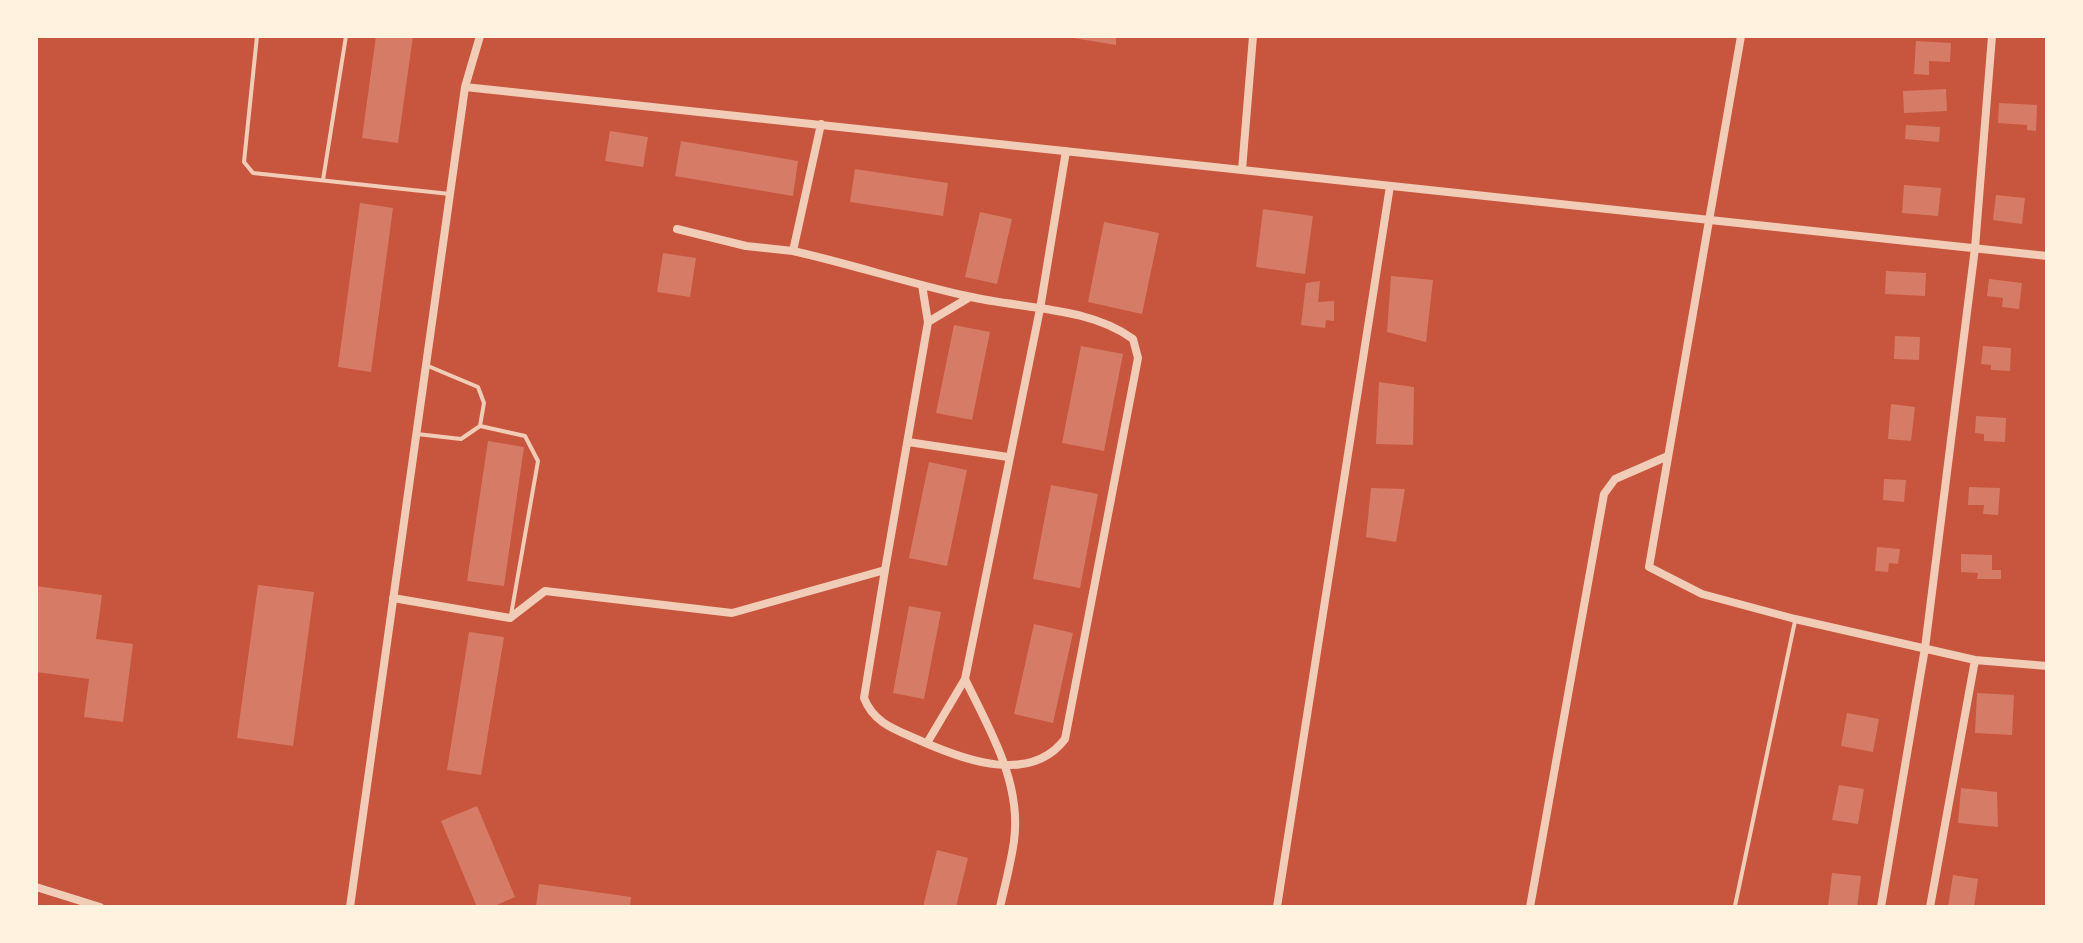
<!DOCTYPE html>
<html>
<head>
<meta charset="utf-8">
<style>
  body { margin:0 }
  #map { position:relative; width:2083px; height:943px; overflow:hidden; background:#c8553d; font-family:"Nunito Sans",sans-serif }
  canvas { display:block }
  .frame { position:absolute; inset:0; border:38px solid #fff3e0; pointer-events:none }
</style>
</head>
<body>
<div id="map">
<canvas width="2083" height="943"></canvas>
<div class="frame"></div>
</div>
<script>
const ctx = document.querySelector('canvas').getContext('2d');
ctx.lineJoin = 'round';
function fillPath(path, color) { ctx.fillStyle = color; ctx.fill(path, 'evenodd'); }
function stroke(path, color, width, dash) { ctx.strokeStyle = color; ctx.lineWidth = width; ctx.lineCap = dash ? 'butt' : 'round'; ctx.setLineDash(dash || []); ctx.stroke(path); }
fillPath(new Path2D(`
  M376,36H413L398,143L362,138Z
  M1073,36H1116V45L1073,38Z
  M1916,41L1951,43L1950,62L1929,61V75L1914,74Z
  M1946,89L1947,111L1904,113L1903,91Z
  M1999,103L2037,105L2036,131L2027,130V125L1998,123Z
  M1906,125L1940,127L1939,142L1905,139Z
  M610,131L648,137L643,167L605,161Z
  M681,141L798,161L793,196L675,176Z
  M855,169L948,183L943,216L850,202Z
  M1904,185L1941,188L1938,216L1902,213Z
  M1996,195L2025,198L2022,224L1993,220Z
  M360,203L393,208L371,372L338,367Z
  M1263,209L1313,216L1305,274L1256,267Z
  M980,212L1012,219L997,284L965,277Z
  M1104,222L1159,233L1142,314L1088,302Z
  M663,253L696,258L690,297L657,292Z
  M1886,271L1926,273L1925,296L1885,294Z
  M1391,276L1433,280L1426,342L1387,332Z
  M1989,279L2022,283L2019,309L2002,307L2003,298L1987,296Z
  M1320,281L1318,302L1334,301V321L1326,320L1325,328L1301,325L1306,283Z
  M954,325L990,332L972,420L936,413Z
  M1895,336L1920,337L1919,360L1894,359Z
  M1081,346L1123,354L1104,451L1062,443Z
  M1983,346L2011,348L2010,371L1991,370V365L1981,364Z
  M1379,382L1414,387L1413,445L1376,444Z
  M1891,404L1915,407L1911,441L1888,439Z
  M1976,416L2006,418L2005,442L1984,441V434L1975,433Z
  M488,441L524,447L504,586L467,581Z
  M929,462L967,470L947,566L909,558Z
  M1884,479L1906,480L1904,502L1883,500Z
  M1051,485L1098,494L1080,588L1033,579Z
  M1969,487L2000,488L1998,515L1983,514L1984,505H1968Z
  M1371,488L1405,489L1396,542L1366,537Z
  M1877,547L1900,549L1898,564L1889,563L1888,572L1875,571Z
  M1961,554L1992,555V570H2001V579H1977L1978,573L1961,572Z
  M258,585L314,592L293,746L237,738Z
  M36,586L102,595L96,639L133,644L123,722L84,717L89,679L36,672Z
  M909,606L941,612L924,699L893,693Z
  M1034,624L1073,633L1053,723L1014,714Z
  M469,632L504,637L481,775L447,770Z
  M1977,693L2014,695L2012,735L1975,733Z
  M1847,713L1879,719L1873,752L1841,746Z
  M1839,785L1864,789L1858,824L1832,820Z
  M1961,788L1997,792L1998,827L1958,823Z
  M477,806L515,897L492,907H477L441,821Z
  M937,850L968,858L956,907H923Z
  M1832,873L1861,876L1857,907H1828Z
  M1953,875L1978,879L1974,907H1948Z
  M539,884L631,897L630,907H536Z`), '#d67c66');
stroke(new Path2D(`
  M257,36L244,162L253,173L450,194
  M323,180L346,36
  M480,426L525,436L538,461L511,615
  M417,434L461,439L480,426L484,403L478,387L428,366
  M1735,906L1795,621`), '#f1ccb7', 4);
stroke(new Path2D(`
  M1741,36L1649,567L1702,594L1795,619L1975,660L2047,666
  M465,87L2047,256
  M821,124L793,251C851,264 908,283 967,296C1020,309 1088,306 1133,339L1138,358L1065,739C1030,785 964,760 921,741C897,730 874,724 864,698L885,570
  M1242,170L1253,36
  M677,229L746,246L793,251
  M928,322L970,297
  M908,442L1008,457
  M393,598L510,618L545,591L732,613L885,570L928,322L922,285
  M965,679C989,729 1022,782 1014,841C1011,863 1005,885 1000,907
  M927,743L965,679L1040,309L1066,151
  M36,887L100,907
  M350,907L465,87L480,36
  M1277,907L1390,186
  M1530,907L1604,494L1615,479L1668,456
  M1881,907L1925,648L1975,248L1992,36
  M1930,907L1975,660`), '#f1ccb7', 8);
</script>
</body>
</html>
